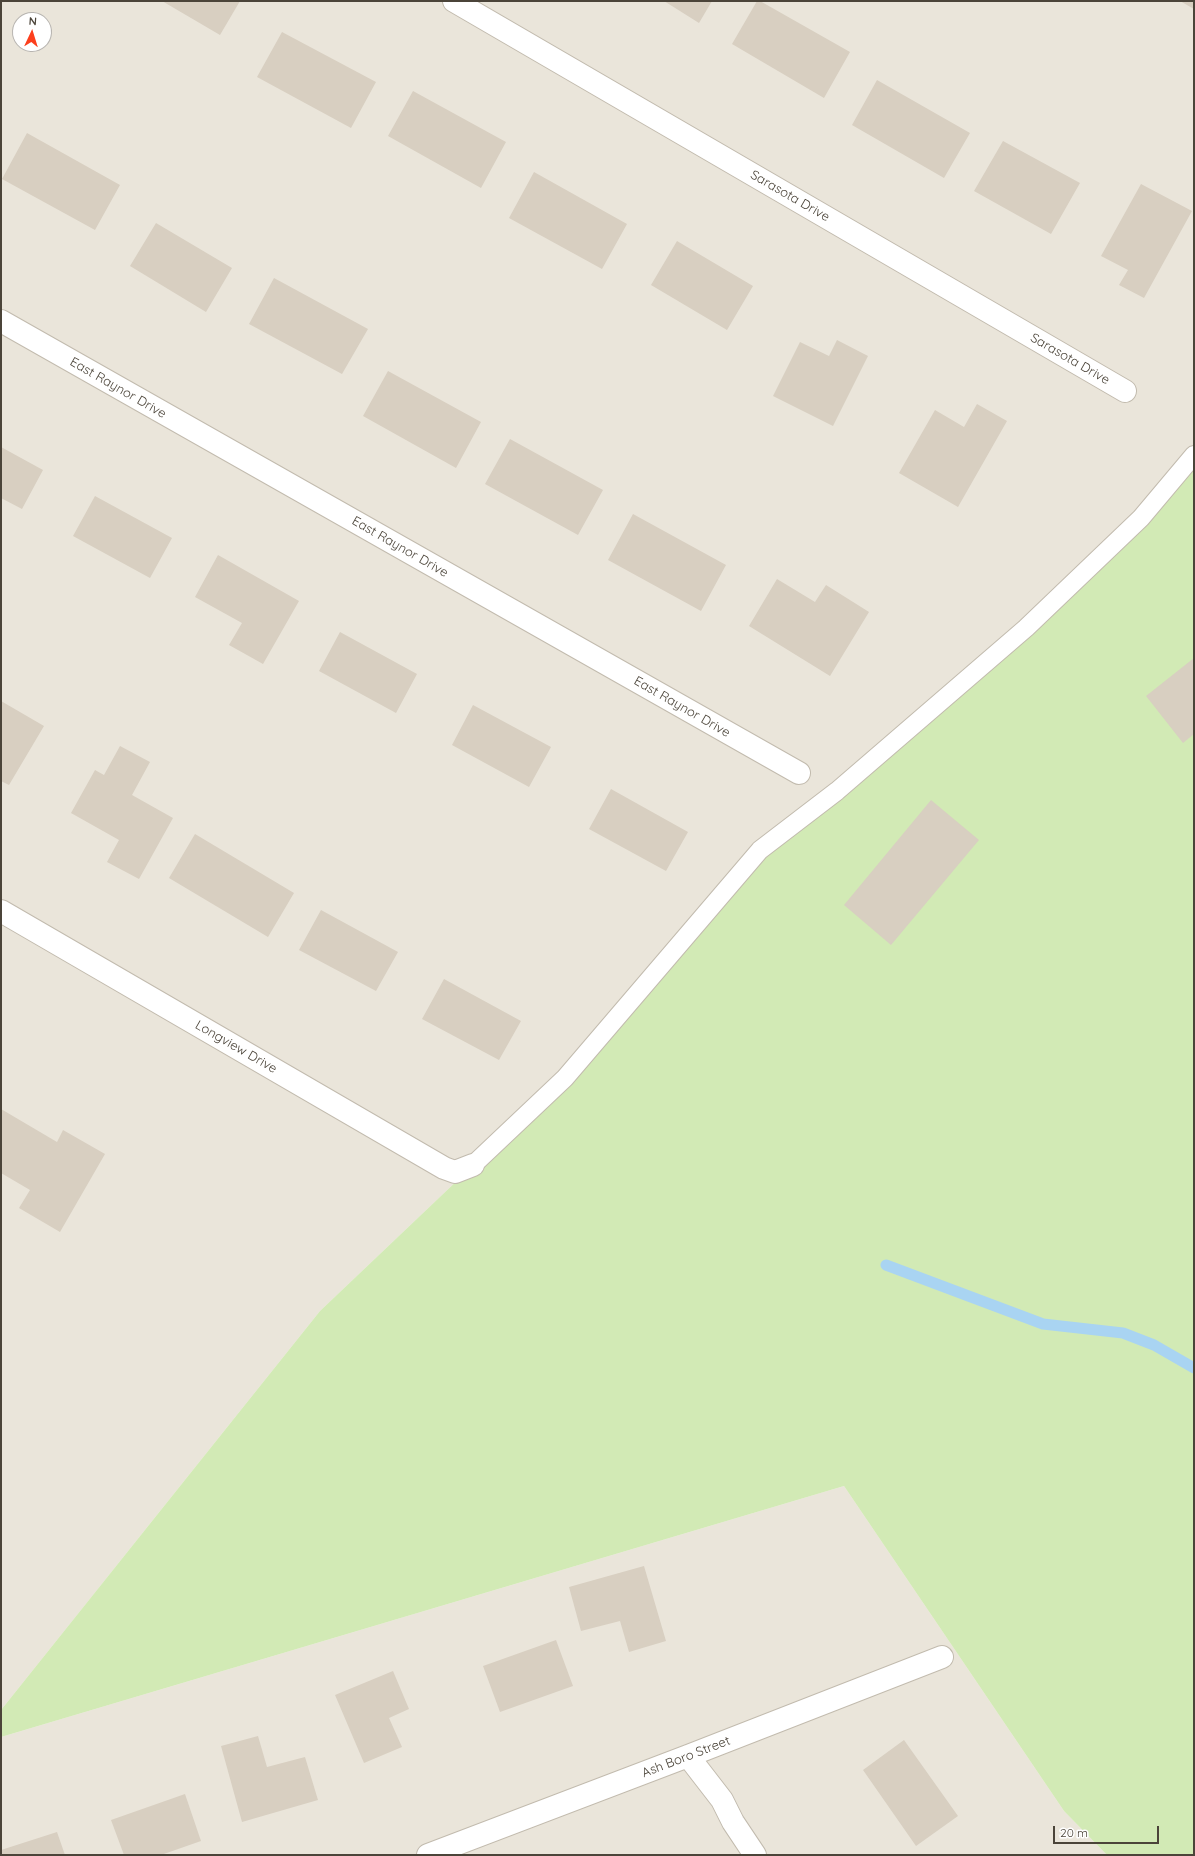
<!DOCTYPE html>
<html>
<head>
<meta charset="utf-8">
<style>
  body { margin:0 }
  #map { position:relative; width:1195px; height:1856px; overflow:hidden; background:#f6f3ec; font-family:Quicksand,sans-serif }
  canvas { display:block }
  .frame { position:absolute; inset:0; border:2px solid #4b4439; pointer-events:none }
  .north { position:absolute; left:12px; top:12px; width:40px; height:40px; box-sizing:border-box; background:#fff; border:1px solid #b7b4b0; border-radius:50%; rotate:4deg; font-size:11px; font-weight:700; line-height:16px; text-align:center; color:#4b4439 }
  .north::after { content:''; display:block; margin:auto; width:14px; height:18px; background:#fc3f1d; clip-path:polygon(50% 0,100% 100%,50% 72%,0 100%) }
  .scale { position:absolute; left:1053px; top:1826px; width:106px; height:18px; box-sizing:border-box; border:2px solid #4b4439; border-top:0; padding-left:5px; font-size:12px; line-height:14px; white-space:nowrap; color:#4b4439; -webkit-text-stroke:3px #fff; paint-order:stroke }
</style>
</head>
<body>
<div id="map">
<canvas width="1195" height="1856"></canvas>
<div class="frame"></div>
<div class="north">N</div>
<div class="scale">20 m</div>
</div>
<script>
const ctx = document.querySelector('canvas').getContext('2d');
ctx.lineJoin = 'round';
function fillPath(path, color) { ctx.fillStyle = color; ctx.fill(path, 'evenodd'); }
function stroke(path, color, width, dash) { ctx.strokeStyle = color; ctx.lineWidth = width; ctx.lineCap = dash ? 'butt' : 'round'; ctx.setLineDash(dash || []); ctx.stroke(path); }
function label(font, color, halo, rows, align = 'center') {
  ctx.font = font + ' Quicksand,sans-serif'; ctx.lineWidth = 4; ctx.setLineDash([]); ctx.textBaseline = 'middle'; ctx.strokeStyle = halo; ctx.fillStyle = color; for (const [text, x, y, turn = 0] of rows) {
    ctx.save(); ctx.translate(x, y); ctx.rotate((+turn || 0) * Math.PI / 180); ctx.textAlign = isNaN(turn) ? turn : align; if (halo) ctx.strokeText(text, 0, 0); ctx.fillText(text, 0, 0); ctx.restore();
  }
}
fillPath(new Path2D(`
  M1,1H1194V455L565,1078L320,1311L1,1710ZM20,20H44V44H20Z
  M844,1486L1064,1811L1107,1855H1V1737Z`), '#eae5da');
fillPath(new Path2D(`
  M1194,455V1855H1107L1064,1811L844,1486L1,1737V1710L320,1311L565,1078L760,850L1017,636Z`), '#d2eab5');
stroke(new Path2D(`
  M886,1265L1043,1324L1123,1333L1154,1345L1194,1368`), '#a9d4f2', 11);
fillPath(new Path2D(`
  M162,1H240L220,35Z
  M664,1H712L699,23Z
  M757,1H760L850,52L824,98L732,44Z
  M1180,1H1194V9Z
  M282,32L376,82L351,128L257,77Z
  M877,80L970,133L944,178L852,125Z
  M413,91L506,142L481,188L388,136Z
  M27,133L120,185L95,230L2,179Z
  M1003,141L1080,183L1051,234L974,191Z
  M534,172L627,224L602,269L509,218Z
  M1141,184L1192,211L1144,298L1119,285L1128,270L1101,256Z
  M156,223L232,268L206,312L130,266Z
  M677,241L753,286L727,330L651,285Z
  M274,278L368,329L342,374L249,324Z
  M837,340L868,356L833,426L773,396L800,342L829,356Z
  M388,371L481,422L456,468L363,416Z
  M977,404L1007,421L958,507L899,473L935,410L964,427Z
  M510,439L603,490L578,535L485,484Z
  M1,447L43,470L22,509L1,498Z
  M95,496L172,538L150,578L73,536Z
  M633,514L726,565L701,611L608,560Z
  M218,555L299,601L263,664L229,645L242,623L195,597Z
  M777,579L815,602L826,585L869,612L830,676L749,626Z
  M340,632L417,674L396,713L319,671Z
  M1194,658V734L1183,743L1146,696Z
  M1,701L44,726L9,785L1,781Z
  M473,705L551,747L529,787L452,745Z
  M120,746L150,762L132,795L173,818L139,879L107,862L119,840L71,813L95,770L104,775Z
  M611,789L688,832L666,871L589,829Z
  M931,800L979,840L891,945L844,905Z
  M195,834L294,893L268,937L169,878Z
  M321,910L398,952L376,991L299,950Z
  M444,979L521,1021L499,1060L422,1019Z
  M1,1109L57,1142L63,1130L105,1154L60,1232L19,1208L30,1190L1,1173Z
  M644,1566L666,1641L629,1652L620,1621L581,1631L569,1587Z
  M556,1640L573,1686L500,1712L483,1666Z
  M393,1671L409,1709L389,1718L402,1747L364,1763L335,1695Z
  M258,1736L267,1767L305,1757L318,1800L242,1822L221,1746Z
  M904,1740L958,1816L916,1846L863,1770Z
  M185,1794L201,1841L161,1855H124L111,1820Z
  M57,1832L65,1855H1V1850Z`), '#d8cfc1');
const lane = new Path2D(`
  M473,1165L565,1078L760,850L837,791L1026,628L1141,518L1194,455`);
const street = new Path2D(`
  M454,1L1125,391
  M1,321L799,773
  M1,911L444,1168L455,1172L473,1165
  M688,1756L722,1800L733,1822L755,1855
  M428,1855L688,1756L942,1657`);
stroke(lane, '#c2bbae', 20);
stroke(street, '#c2bbae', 24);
stroke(lane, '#fff', 18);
stroke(street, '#fff', 22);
label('13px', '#4b4439', '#fff', [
  ["Sarasota Drive",790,196,30],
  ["Sarasota Drive",1070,359,30],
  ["East Raynor Drive",118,388,30],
  ["East Raynor Drive",400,547,30],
  ["East Raynor Drive",682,707,30],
  ["Longview Drive",236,1047,30],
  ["Ash Boro Street",686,1757,-21]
]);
</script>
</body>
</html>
